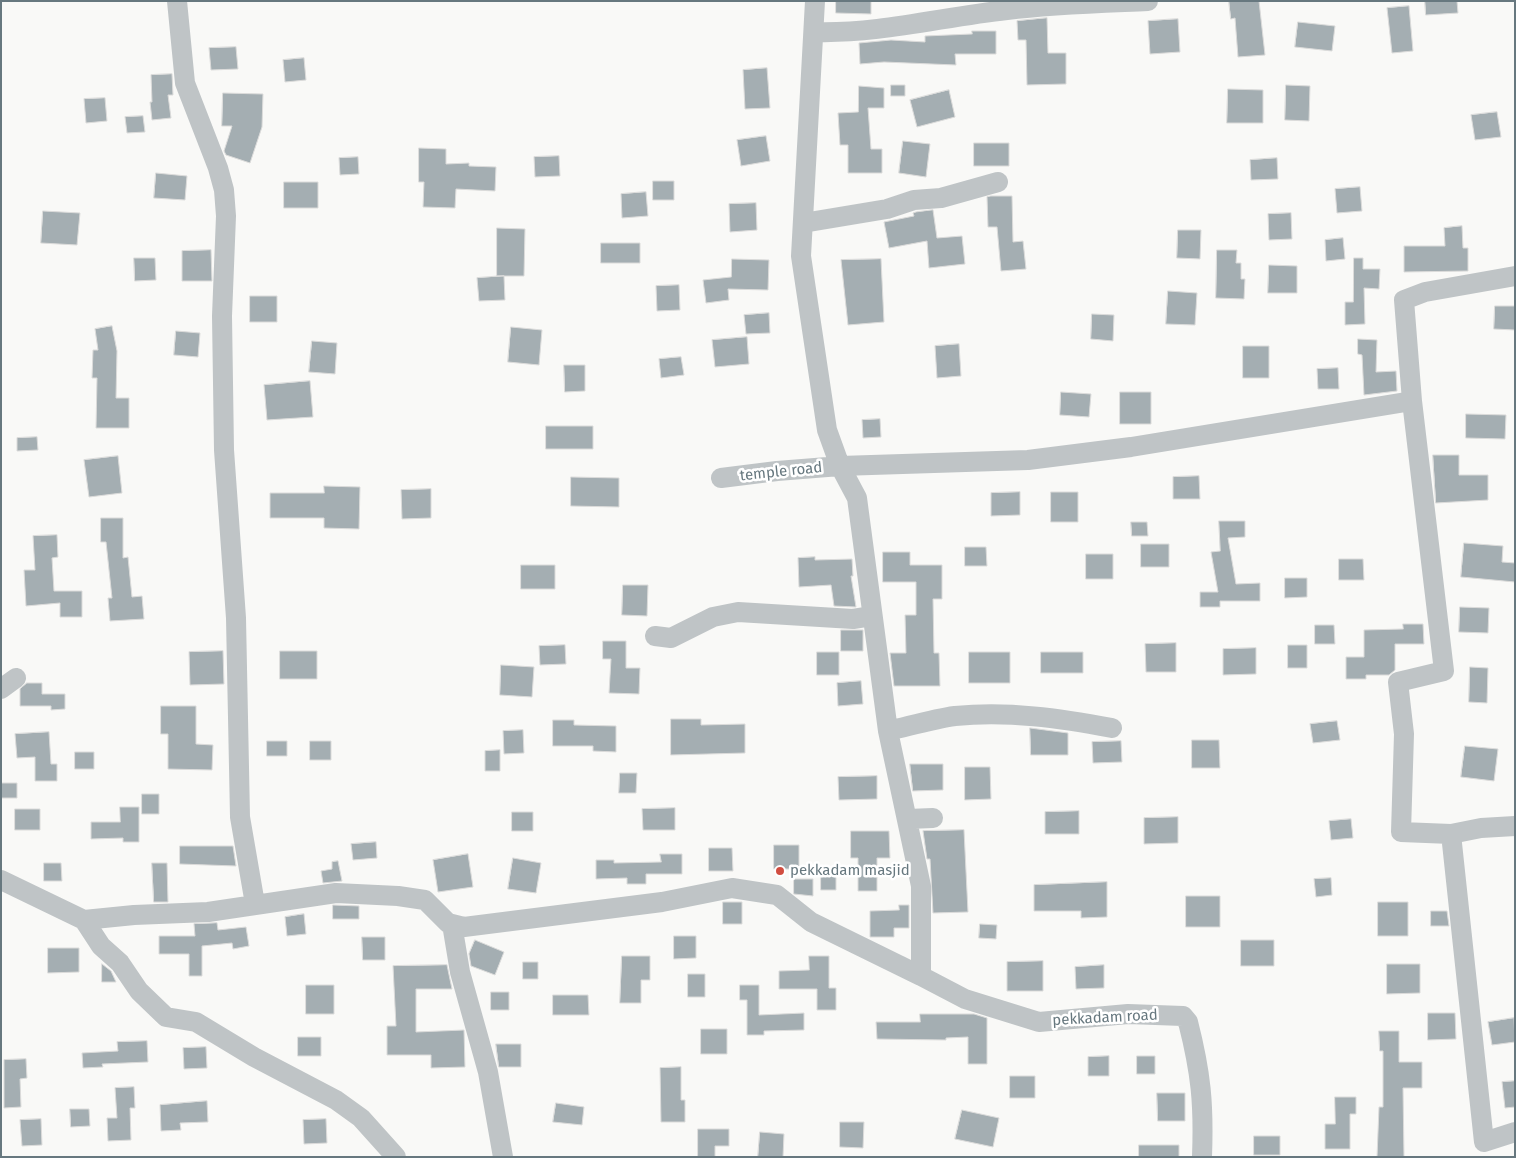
<!DOCTYPE html>
<html>
<head>
<meta charset="utf-8">
<style>
  body { margin:0 }
  #map { position:relative; width:1516px; height:1158px; overflow:hidden; background:#f9f9f7; font-family:"Fira Sans",sans-serif }
  canvas { display:block }
  .frame { position:absolute; inset:0; border:2px solid #67787f; pointer-events:none }
</style>
</head>
<body>
<div id="map">
<canvas width="1516" height="1158"></canvas>
<div class="frame"></div>
</div>
<script>
const ctx = document.querySelector('canvas').getContext('2d');
ctx.lineJoin = 'round';
function fillPath(path, color) { ctx.fillStyle = color; ctx.fill(path, 'evenodd'); }
function stroke(path, color, width, dash) { ctx.strokeStyle = color; ctx.lineWidth = width; ctx.lineCap = dash ? 'butt' : 'round'; ctx.setLineDash(dash || []); ctx.stroke(path); }
function label(font, color, halo, rows, align = 'center') {
  ctx.font = font + ' "Fira Sans",sans-serif'; ctx.lineWidth = 5; ctx.setLineDash([]); ctx.textBaseline = 'middle'; ctx.strokeStyle = halo; ctx.fillStyle = color; for (const [text, x, y, turn = 0] of rows) {
    ctx.save(); ctx.translate(x, y); ctx.rotate((+turn || 0) * Math.PI / 180); ctx.textAlign = isNaN(turn) ? turn : align; if (halo) ctx.strokeText(text, 0, 0); ctx.fillText(text, 0, 0); ctx.restore();
  }
}
const building = new Path2D(`
  M836,1H871V14L836,13Z
  M1229,1H1259L1265,55L1238,57L1235,18L1231,19Z
  M1425,1H1457L1458,13L1426,15Z
  M1409,6L1413,51L1392,53L1387,8Z
  M1047,18L1048,53H1066V84L1027,85L1026,40H1018L1017,21Z
  M1178,19L1180,52L1150,54L1148,21Z
  M1298,22L1335,26L1332,51L1295,47Z
  M972,31H996V54H955L956,65L884,62L860,64L859,43L891,40L925,42V36L972,34Z
  M236,47L238,69L211,70L209,48Z
  M304,58L306,80L285,82L283,60Z
  M767,68L770,108L745,109L743,70Z
  M172,74L173,95H168L171,118L152,120L150,102H152L151,75Z
  M891,85H905V96H891Z
  M1286,85L1310,86L1309,121L1285,120Z
  M859,86L884,88V108H868L871,149H882V173H848V145H840L838,113L858,112Z
  M1228,89L1263,90V123H1227Z
  M949,90L955,117L917,127L910,100Z
  M223,93L263,94L262,127L250,163L226,155L224,151L232,126H222Z
  M105,98L107,121L86,123L84,99Z
  M1497,112L1501,137L1475,140L1471,115Z
  M143,116L145,132L127,133L125,117Z
  M766,136L770,161L741,166L737,140Z
  M903,141L930,144L926,177L899,173Z
  M974,143H1009V166H974Z
  M419,148L446,149V164L469,163V166L496,167L495,191L456,189L455,208L423,207L424,182H419Z
  M559,156L560,176L535,177L534,157Z
  M358,157L359,174L340,175L339,158Z
  M1277,158L1278,179L1251,180L1250,160Z
  M156,173L187,176L185,200L154,198Z
  M653,181H674V200H653Z
  M284,182H318V208H284Z
  M1360,187L1362,211L1337,213L1335,189Z
  M646,192L648,216L622,218L621,194Z
  M991,196H1012L1013,242L1023,241L1026,269L1001,271L997,227H988L987,197Z
  M756,203L757,230L730,232L729,204Z
  M933,210L937,238L962,236L965,264L929,268L927,241L889,248L884,222L914,216L913,213L916,212Z
  M43,211L80,213L77,245L41,243Z
  M1291,213L1292,239L1269,240L1268,214Z
  M1462,226L1463,248H1468V271L1404,272V246H1445L1444,228Z
  M497,228L525,229L524,276H497Z
  M1178,230H1201L1200,259L1177,258Z
  M1343,238L1345,259L1326,261L1325,240Z
  M601,243H640V263H601Z
  M211,250L212,281H182V251Z
  M1217,250H1237L1236,263H1241V279H1245L1244,299L1216,298Z
  M134,258H155L156,280L135,281Z
  M1354,258H1363V269H1380L1379,289L1364,288L1365,324L1345,325V302H1353Z
  M732,259L769,260L768,290L728,289L729,300L706,303L703,280L731,277Z
  M881,259L884,322L848,325L841,260Z
  M1269,265L1297,266V293H1268Z
  M504,276L505,300L479,301L477,278Z
  M679,285L680,310L657,311L656,286Z
  M1168,291L1197,293L1195,325L1166,324Z
  M250,296H277V322H250Z
  M1495,306H1515V330L1494,329Z
  M769,313L770,333L746,334L744,315Z
  M1092,314L1114,315L1113,341L1091,339Z
  M112,326L117,351L116,398H129V428H96L97,378H92L93,350H98L95,329Z
  M511,327L542,330L539,365L508,362Z
  M176,331L200,333L198,357L174,355Z
  M747,337L749,364L715,367L712,340Z
  M1358,339L1377,340L1376,372L1396,371L1397,391L1364,395L1362,355L1358,354Z
  M312,341L337,343L335,374L309,372Z
  M959,344L961,376L937,378L935,346Z
  M1243,346H1269V378H1243Z
  M681,357L684,375L661,378L659,359Z
  M564,365H585V391L565,392Z
  M1338,368L1339,389H1318L1317,369Z
  M310,381L313,417L267,420L264,385Z
  M1061,392L1091,394L1089,417L1060,415Z
  M1120,392H1151V424H1120Z
  M1466,414L1506,415L1505,439L1466,438Z
  M880,419L881,437L863,438L862,420Z
  M546,426H593V449H546Z
  M37,437L38,450L17,451V438Z
  M1433,455H1459V475H1488V500L1436,503Z
  M118,456L122,493L89,497L84,460Z
  M1199,476L1200,499H1173V477Z
  M571,477L619,478V507L571,506Z
  M324,486L360,487L359,529L324,528V518H270V493H324Z
  M431,489V518L402,519L401,490Z
  M1020,492V515L991,516V493Z
  M1051,492H1078V522H1051Z
  M101,518H123V558L128,557L132,597L142,596L144,619L110,621L108,598H112L106,542H101Z
  M1219,521H1245V537L1228,538L1236,584L1260,583V601H1220V607H1200V592H1218L1211,552L1220,551Z
  M1131,522H1147L1148,536H1132Z
  M57,535L58,557L52,558L54,591H82V617H60V603L26,606L24,570H35L33,536Z
  M1464,543L1503,546L1502,562L1515,563V582L1461,577Z
  M1141,544H1169V567H1141Z
  M965,547H986L987,566H965Z
  M883,552H910V565H942V599H933L934,653H939L940,686H894L890,653H906L905,615H916V582H883Z
  M1086,554H1113V579H1086Z
  M815,557V560L852,559L853,576H851L856,607L834,606L831,585L799,587L798,558Z
  M1339,559H1363L1364,580H1339Z
  M521,565H555V589H521Z
  M1285,578H1307V597L1285,598Z
  M623,585H648L647,616L622,615Z
  M1460,607L1489,608L1488,633L1459,632Z
  M1403,624H1423L1424,644H1395V670L1389,675H1366V679H1346V657H1364V630L1403,629Z
  M1315,625H1334L1335,644H1315Z
  M841,630H863V651H841Z
  M603,641H626V668H640L639,694L609,693L611,659H603Z
  M1176,643V672H1146L1145,644Z
  M565,645L566,664L540,665L539,646Z
  M1288,645H1307V668H1288Z
  M1256,648V674L1223,675V649Z
  M223,651L224,684L190,685L189,652Z
  M280,651H317V679H280Z
  M817,652H839V675H817Z
  M969,652H1010V683H969Z
  M1041,652H1083V673H1041Z
  M501,665L534,667L532,697L500,695Z
  M1470,667L1488,668L1487,703L1469,702Z
  M861,681L863,704L838,706L837,683Z
  M27,683H42V694H65V709L51,710V706H20V689Z
  M161,706H196V744L213,745L212,770L168,769V734H161Z
  M671,719H701V725L745,724V753L671,755Z
  M553,720H574V725L616,726V752L593,751V746H553Z
  M1337,721L1340,740L1313,743L1310,724Z
  M1030,728L1068,733V755H1031Z
  M523,730L524,753L504,754L503,731Z
  M49,732L51,764H57V781H35V757L17,758L15,734Z
  M1192,740H1219L1220,768H1192Z
  M267,741H287V756H267Z
  M310,741H331V760H310Z
  M1121,741L1122,762L1093,763L1092,742Z
  M1465,746L1498,749L1494,781L1461,777Z
  M500,750V771H485V751Z
  M75,752H94V769H75Z
  M910,764H943V790L913,791Z
  M965,767H990L991,799L965,800Z
  M620,773H637L636,793H619Z
  M877,776V799L839,800L838,777Z
  M1,783H17V798H1Z
  M142,794H159V814H142Z
  M120,807H139V842H123V838L91,839V822H120Z
  M675,808V830H643L642,809Z
  M15,809H40V830H15Z
  M1079,811V834H1045V812Z
  M512,812H533V831H512Z
  M1178,817V843L1144,844V818Z
  M1351,819L1353,838L1331,840L1329,821Z
  M964,830L968,912L933,913L930,859H927L923,831Z
  M851,831H889L890,858H877V891H858V858H851Z
  M376,842L377,858L353,860L351,844Z
  M774,845H799V869H774Z
  M180,846H233L236,866L180,864Z
  M709,848H732L733,871H709Z
  M468,854L473,887L438,892L433,860Z
  M660,854H682V874H646V884H627V878L596,879V860H614V863L661,862Z
  M513,858L541,863L536,893L508,889Z
  M338,861L342,881L323,883L321,871L332,869V862Z
  M44,863H61L62,881H44Z
  M152,863H167L168,902H154Z
  M821,870H836V890H821Z
  M1331,878L1332,895L1316,897L1314,879Z
  M794,879H813V896L794,894Z
  M1107,882V917L1081,918V911H1034V885Z
  M1186,896H1220V927H1186Z
  M723,902H742V924H723Z
  M1378,902H1408V936H1378Z
  M333,905L359,906V919H333Z
  M899,905H909V928H894V937H870V911L899,910Z
  M1431,911H1447L1449,926H1431Z
  M304,914L306,934L287,936L285,917Z
  M217,923L218,930L246,927L249,946L233,949L232,943L202,946V976H189V954H159V936H195L194,924Z
  M980,924L997,925L996,939L979,938Z
  M674,936H696V958L674,959Z
  M362,937H385V960H363Z
  M475,940L504,952L495,975L471,966L469,954Z
  M1241,940H1274V966H1241Z
  M48,948H79V972L48,973Z
  M622,956H650V980H641V1003H620Z
  M809,956H829V988H836V1010H817V989H779V971L809,970Z
  M1043,961V991H1007V962Z
  M523,962H538V979H523Z
  M102,964L111,971L116,982H102Z
  M1387,964H1420V993L1387,994Z
  M447,965L452,989H416V1032L464,1030L465,1067L431,1068V1055H387V1026H396L393,966Z
  M1104,965V988L1076,989L1075,967Z
  M688,974H705V997H688Z
  M306,985H334V1014H306Z
  M740,985H759V1015L804,1013V1030L764,1031V1035H747V1000H740Z
  M491,992H509V1010H491Z
  M553,995H588L589,1015H553Z
  M1428,1013H1455L1456,1039L1428,1040Z
  M920,1014H974L987,1018V1064H968V1037L946,1038V1040L877,1039L876,1022H920Z
  M1514,1018L1515,1042L1492,1045L1488,1022Z
  M701,1029H727V1054H701Z
  M1379,1031H1399V1062H1422V1088H1403L1404,1157H1377L1379,1107H1383V1051H1380Z
  M298,1037H321V1056H298Z
  M147,1041L148,1062L102,1064L103,1067L83,1068L82,1053L118,1051L117,1042Z
  M496,1044H521V1067H499Z
  M206,1047L207,1068L184,1069L183,1048Z
  M1109,1056V1076H1088V1057Z
  M1137,1056H1155V1074H1137Z
  M26,1059L27,1078L20,1079L21,1107L4,1108V1060Z
  M681,1067V1100H685V1122H661L660,1068Z
  M1010,1076H1035V1098H1010Z
  M1515,1081V1107L1505,1108L1502,1082Z
  M134,1087L135,1108H130L131,1140L108,1141L107,1118H117L115,1088Z
  M1157,1093H1185V1121H1158Z
  M1335,1097H1356V1114H1350V1149H1325V1124H1335Z
  M207,1101L208,1122L180,1123L181,1130L161,1131L160,1105Z
  M556,1103L584,1107L582,1125L553,1122Z
  M70,1109H89L90,1126L71,1127Z
  M962,1110L999,1118L993,1147L955,1139Z
  M41,1119L42,1145L22,1146L20,1120Z
  M326,1119L327,1143L304,1144L303,1120Z
  M840,1122H864L863,1148L840,1147Z
  M698,1129H729V1146H715V1157H698Z
  M760,1132L784,1134L783,1157H758Z
  M1254,1136H1280V1155H1254Z
  M1139,1145H1179V1157H1139Z`);
fillPath(building, '#a4aeb2');
stroke(building, '#dbdbda', 1);
stroke(new Path2D(`
  M177,1L185,83L218,168L224,190L226,216L222,316L224,450L236,618L240,817L255,904
  M814,32C880,34 942,17 1007,10C1054,4 1101,3 1148,1
  M803,223L887,209L914,200L941,198L998,182
  M1412,401L1404,300L1425,292L1515,276
  M721,478L777,471L840,466L827,430L801,256L815,1
  M655,636L671,638L713,617L738,612L853,619L872,616
  M1,689L16,678
  M888,731C910,726 933,719 955,716C1009,711 1059,718 1112,728
  M908,819L933,818
  M1451,834L1481,828L1515,826
  M1,880L84,920L134,915L208,912L336,893L398,896L425,900L448,923L464,927L662,902L732,888L777,895L811,922L921,976V886L888,731L857,498L840,466L1028,460L1131,447L1412,401L1444,671L1398,682L1404,734L1401,832L1451,834L1484,1142L1515,1132
  M84,920L101,946L120,963L139,991L166,1017L196,1022L254,1057L336,1100L361,1118L396,1157
  M452,924L460,972L488,1072L503,1157
  M921,976L965,999L1039,1022L1128,1014L1183,1016L1188,1022C1201,1073 1204,1104 1202,1157`), '#bfc4c6', 20);
for (const [x, y, r, color] of [
  [780,871,5,"#d14d40"]
]) { const dot = new Path2D(); dot.arc(x, y, r, 0, 2 * Math.PI); ctx.fillStyle = color; ctx.fill(dot); stroke(dot, '#fff', 2); }
label('15px', '#67787f', '#fff', [
  ["temple road",781,472,-6],
  ["pekkadam road",1105,1018,-3]
]);
label('15px', '#67787f', '#fff', [
  ["pekkadam masjid",790,871]
], 'left');
</script>
</body>
</html>
